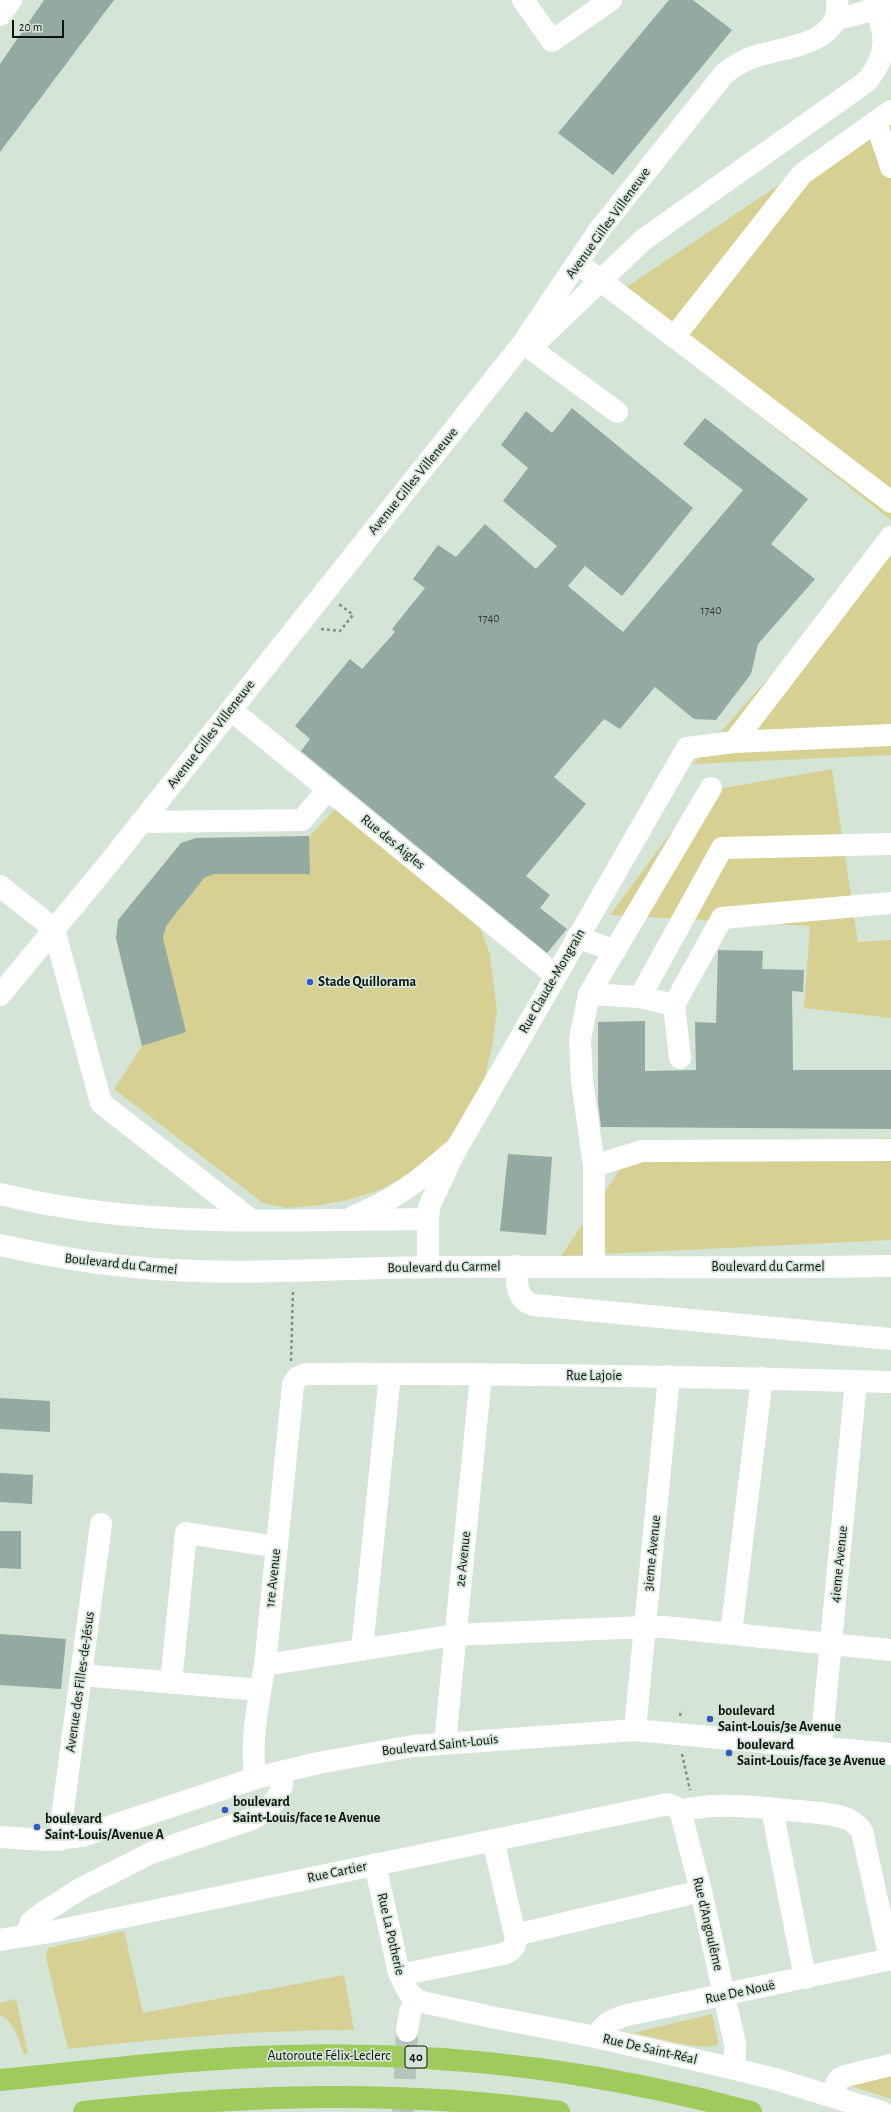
<!DOCTYPE html>
<html>
<head>
<meta charset="utf-8">
<style>
  body { margin:0 }
  #map { position:relative; width:891px; height:2112px; overflow:hidden; background:#d4e4d7; font-family:"Alegreya Sans",sans-serif }
  canvas { display:block }
  .scale { position:absolute; left:12px; top:20px; width:52px; height:18px; box-sizing:border-box; border:2px solid #0d130e; border-top:0; padding-left:5px; font-size:12px; line-height:14px; white-space:nowrap; color:#0d130e; -webkit-text-stroke:3px #d4e4d7; paint-order:stroke }
</style>
</head>
<body>
<div id="map">
<canvas width="891" height="2112"></canvas>
<div class="scale">20 m</div>
</div>
<script>
const ctx = document.querySelector('canvas').getContext('2d');
ctx.lineJoin = 'round';
function fillPath(path, color) { ctx.fillStyle = color; ctx.fill(path, 'evenodd'); }
function stroke(path, color, width, dash) { ctx.strokeStyle = color; ctx.lineWidth = width; ctx.lineCap = dash ? 'butt' : 'round'; ctx.setLineDash(dash || []); ctx.stroke(path); }
function label(font, color, halo, rows, align = 'center') {
  ctx.font = font + ' "Alegreya Sans",sans-serif'; ctx.lineWidth = 3.5; ctx.setLineDash([]); ctx.textBaseline = 'middle'; ctx.strokeStyle = halo; ctx.fillStyle = color; for (const [text, x, y, turn = 0] of rows) {
    ctx.save(); ctx.translate(x, y); ctx.rotate((+turn || 0) * Math.PI / 180); ctx.textAlign = isNaN(turn) ? turn : align; if (halo) ctx.strokeText(text, 0, 0); ctx.fillText(text, 0, 0); ctx.restore();
  }
}
fillPath(new Path2D(`
  M891,98V520L610,298L870,124Z
  M891,537V755L693,764Z
  M832,769L858,942L891,940V1018L804,1008L810,926L610,915L701,792Z
  M335,809L479,924L490,955L497,1010L492,1047L483,1083L463,1119L443,1146L415,1171L378,1191L347,1200L321,1205L287,1208L263,1203L114,1089L142,1046L116,938L118,920L181,843L196,838L309,837Z
  M891,1138V1240L561,1256L621,1168L658,1152Z
  M124,1931L143,2013L344,1975L354,2030C258,2030 163,2038 68,2049L46,1958L48,1948Z
  M16,1999L28,2053L24,2054C18,2039 15,2022 0,2015V2003Z
  M712,2014L718,2040L717,2045C707,2052 648,2036 633,2033Z
  M891,2071V2099L851,2086L854,2081Z`), '#d6d192');
fillPath(new Path2D(`
  M44,0H114L0,152V64Z
  M669,0H693L732,30L613,175L558,133Z
  M572,408L693,508L622,596L585,566L568,586L623,632L743,490L683,444L705,418L808,499L771,544L815,579L758,644L751,674L716,720L694,719L655,687L620,729L604,719L554,777L586,804L526,876L550,895L540,908L567,929L547,953L301,751L310,739L295,726L350,659L362,669L395,632L392,629L425,588L413,579L438,545L456,557L485,524L536,569L557,546L503,501L528,468L501,445L526,411L552,433Z
  M309,836L310,874H214L204,878L166,926L163,938L186,1032L142,1046L116,938L118,920L181,843L196,838Z
  M718,950L763,951L762,969L804,970L803,992L792,991L793,1070H891V1129L601,1127L598,1102V1022L645,1021V1071L696,1070L695,1022L716,1023Z
  M508,1154L552,1157L546,1235L500,1231Z
  M0,1398L50,1401V1432L0,1429Z
  M0,1473L33,1475L32,1504L0,1502Z
  M0,1531H21V1569L0,1568Z
  M0,1634L66,1639L61,1689L0,1685Z`), '#95a9a3');
stroke(new Path2D(`
  M403,2112L407,2031`), '#b6c5b9', 22, [22, 11]);
stroke(new Path2D(`
  M321,629L340,631L353,615L339,604
  M291,1361L293,1290
  M680,1716L681,1710
  M682,1754L690,1790`), '#828d84', 2.5, [3, 3]);
stroke(new Path2D(`
  M523,0L552,41L611,0
  M0,15L11,0
  M835,20L890,5
  M876,122L891,167
  M588,271L891,502
  M674,337L802,174L891,111
  M523,343L617,412
  M530,348L643,240L866,82C891,53 885,34 874,0
  M231,710L555,975
  M734,742L891,537
  M141,822L302,820L328,789
  M0,886L54,929
  M54,929L101,1103L251,1220
  M577,937L615,951
  M589,994L640,997L674,1005L722,918L891,903
  M0,995L109,863L523,343L600,229L724,74C734,66 744,60 756,56C786,47 843,44 837,0
  M640,997L722,848L891,844
  M674,1005L680,1058
  M594,1166L582,1081L580,1039L589,994L711,788
  M0,1194C140,1229 285,1220 428,1219V1267
  M354,1216C391,1202 421,1180 450,1153
  M428,1219L429,1207L453,1155L687,748L734,742L891,735
  M0,1245C57,1258 115,1267 173,1270C264,1275 356,1267 447,1267C595,1266 743,1269 891,1266
  M516,1266C517,1282 515,1300 534,1305L891,1339
  M594,1266V1166L642,1151L891,1150
  M731,1633L762,1378
  M362,1650L390,1374
  M265,1665L455,1635L645,1627H664L891,1650
  M81,1675L260,1690
  M171,1683L186,1533L277,1547
  M635,1730L669,1376
  M445,1743L481,1375
  M821,1747L856,1381
  M256,1778C249,1747 259,1697 265,1665L293,1385L297,1378L306,1374C501,1373 696,1377 891,1382
  M772,1809L805,1978
  M680,1811C718,1801 760,1808 799,1811C815,1813 833,1813 848,1819C854,1822 858,1826 862,1831L890,1959
  M0,1837L46,1840L82,1836L256,1778L318,1763L413,1746L635,1730L891,1754
  M59,1840L101,1524
  M493,1840L515,1935L701,1891
  M375,1864L399,1973L409,1993L416,1999L422,2002L491,2017L591,2036L735,2069L775,2079L882,2112
  M25,1936L31,1922L41,1914L80,1889L151,1853L252,1819C271,1809 285,1795 282,1772
  M0,1940L56,1931L668,1804L677,1808L681,1814L701,1891L735,2044V2069
  M400,1975L503,1954C512,1951 517,1946 515,1935
  M407,2031L410,2012L416,1999
  M598,2037C602,2023 614,2019 627,2015L891,1959
  M831,2096L839,2079L845,2076L891,2065`), '#fff', 22);
stroke(new Path2D(`
  M0,2080C95,2071 189,2058 284,2056C442,2051 598,2070 751,2112
  M84,2112C245,2095 397,2089 559,2112`), '#9fcb5c', 22);
for (const [x, y, r, color] of [
  [310,982,4,"#3257c7"],
  [710,1719,4,"#3257c7"],
  [729,1753,4,"#3257c7"],
  [225,1810,4,"#3257c7"],
  [37,1827,4,"#3257c7"]
]) { const dot = new Path2D(); dot.arc(x, y, r, 0, 2 * Math.PI); ctx.fillStyle = color; ctx.fill(dot); stroke(dot, '#d4e4d7', 1.5); }
label('12px', '#2f3833', null, [
  ["1740",711,610],
  ["1740",489,618]
]);
for (const [x, y, w] of [
  [416,2057,22]
]) { const box = new Path2D(); box.roundRect(x - w / 2, y - 11, w, 22, 3); ctx.fillStyle = '#d4e4d7'; ctx.fill(box); stroke(box, '#0d130e', 1); }
label('bold 13px', '#0d130e', null, [
  ["40",416,2057]
]);
label('14px', '#0d130e', '#d4e4d7', [
  ["Avenue Gilles Villeneuve",608,223,-54],
  ["Avenue Gilles Villeneuve",413,481,-51],
  ["Avenue Gilles Villeneuve",211,734,-52],
  ["Rue des Aigles",393,842,39],
  ["Rue Claude-Mongrain",552,981,-60],
  ["Boulevard du Carmel",121,1264,6],
  ["Boulevard du Carmel",444,1267,-1],
  ["Boulevard du Carmel",768,1267],
  ["Rue Lajoie",594,1376],
  ["3ieme Avenue",652,1553,-84],
  ["2e Avenue",463,1559,-84],
  ["4ieme Avenue",839,1564,-84],
  ["1re Avenue",273,1578,-84],
  ["Avenue des Filles-de-Jésus",80,1682,-82],
  ["Boulevard Saint-Louis",440,1745,-6],
  ["Rue Cartier",337,1872,-12],
  ["Rue d'Angoulême",708,1924,77],
  ["Rue La Potherie",391,1934,77],
  ["Rue De Nouë",740,1992,-12],
  ["Rue De Saint-Réal",650,2049,13],
  ["Autoroute Félix-Leclerc",329,2056]
]);
label('bold 14px', '#0d130e', '#d4e4d7', [
  ["Stade Quillorama",318,982],
  ["boulevard",718,1711],
  ["Saint-Louis/3e Avenue",718,1727],
  ["boulevard",737,1745],
  ["Saint-Louis/face 3e Avenue",737,1761],
  ["boulevard",233,1802],
  ["Saint-Louis/face 1e Avenue",233,1818],
  ["boulevard",45,1819],
  ["Saint-Louis/Avenue A",45,1835]
], 'left');
</script>
</body>
</html>
